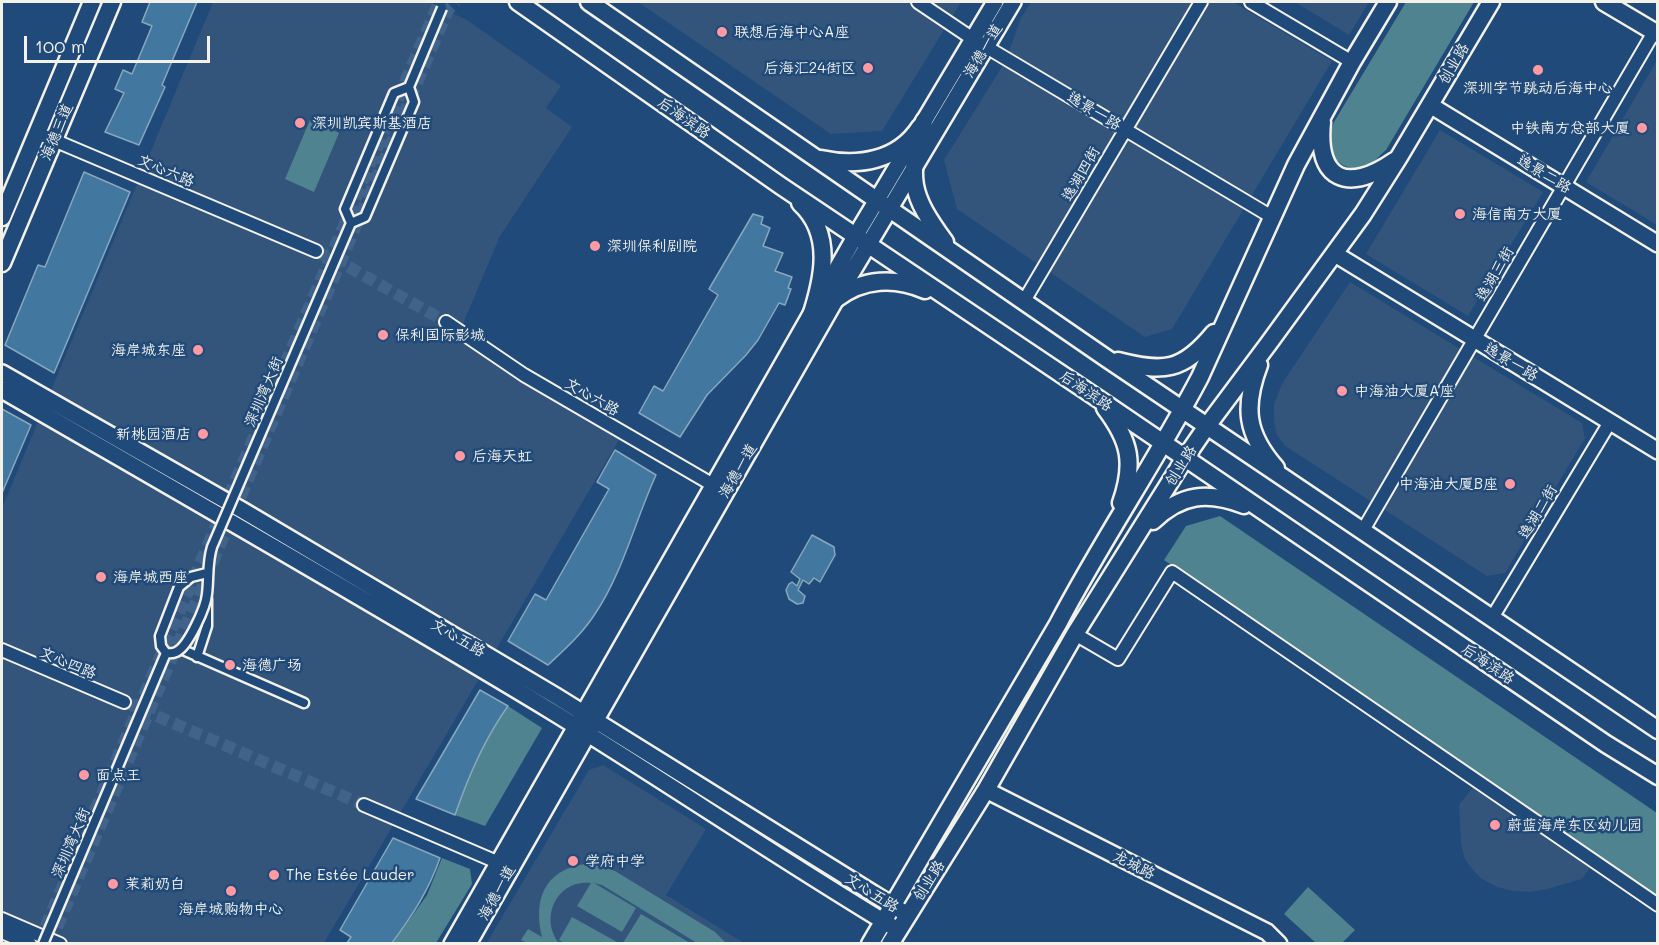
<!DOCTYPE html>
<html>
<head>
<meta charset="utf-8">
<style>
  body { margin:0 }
  #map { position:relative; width:1659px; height:945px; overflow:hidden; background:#1f4a7a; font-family:Mali,sans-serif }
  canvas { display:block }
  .frame { position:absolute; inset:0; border:3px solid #f4f1e8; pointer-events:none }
  .scale { position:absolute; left:24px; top:36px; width:186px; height:27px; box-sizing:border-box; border:3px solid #f4f1e8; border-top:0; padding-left:8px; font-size:18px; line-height:21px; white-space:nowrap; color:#f4f1e8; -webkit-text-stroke:4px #1f4a7a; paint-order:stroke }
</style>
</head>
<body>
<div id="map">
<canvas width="1659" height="945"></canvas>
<div class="frame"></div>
<div class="scale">100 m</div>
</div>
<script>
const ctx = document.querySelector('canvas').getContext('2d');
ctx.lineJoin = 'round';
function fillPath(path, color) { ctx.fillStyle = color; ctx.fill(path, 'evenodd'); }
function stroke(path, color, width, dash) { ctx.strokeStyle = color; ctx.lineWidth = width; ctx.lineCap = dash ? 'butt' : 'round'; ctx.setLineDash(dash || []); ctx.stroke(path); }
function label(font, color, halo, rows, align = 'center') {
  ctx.font = font + ' Mali,"LXGW WenKai TC",sans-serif'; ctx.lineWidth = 5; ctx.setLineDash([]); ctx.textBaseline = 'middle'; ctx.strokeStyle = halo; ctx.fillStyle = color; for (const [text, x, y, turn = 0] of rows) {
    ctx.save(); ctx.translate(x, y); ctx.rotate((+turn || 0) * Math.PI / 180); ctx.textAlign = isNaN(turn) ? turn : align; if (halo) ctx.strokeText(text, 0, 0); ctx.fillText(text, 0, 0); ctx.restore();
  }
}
fillPath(new Path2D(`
  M213,2H429L467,20L561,86L546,108L572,127L500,236L460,331L623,433L324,943L2,944V508Z
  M638,2H961L882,131L831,134Z
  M1031,2H1233L1332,61L1172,329L1145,337L957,209L944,160L1005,62L1021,18Z
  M1295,2H1369L1349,35Z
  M1657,60L1658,225H1657L1586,182Z
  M1440,130L1543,192L1468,316L1366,254Z
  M1350,282L1582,423L1585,438L1505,573L1487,576L1285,446L1277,435L1274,421V404L1283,382Z
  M603,765L706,829L666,895L744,943L486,944L589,770Z
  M1474,786L1591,866L1582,879L1547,889L1530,892L1513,891L1497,887L1482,879L1473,870L1465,859L1461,844L1459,805Z`), '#33557c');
fillPath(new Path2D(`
  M1406,2H1474L1386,150C1380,155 1374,163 1367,166C1349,174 1329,161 1329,141C1329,136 1332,128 1334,122Z
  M310,120L339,133L314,192L285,179Z
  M1220,516L1657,813V898L1164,560L1186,526Z
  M508,706L542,728L485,826L455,815C468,777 485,738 508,706Z
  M442,858L470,869L472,884L436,943H393L427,895Z
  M585,864H596L615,871L715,932L726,943H697L602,885L594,883L636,908L622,932L577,906L591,883C557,879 539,918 559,943H527L521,940L528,929L542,937C533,900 544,870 585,864Z
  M1308,887L1355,930L1342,943H1316L1284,914Z
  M641,914L690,943H623Z
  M572,917L617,942L616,943H564L559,940Z`), '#4f838f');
const water = new Path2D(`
  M150,2H197L162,85L165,87L139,145L105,132L124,93L115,89L123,70L132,74L152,26L142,22Z
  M84,172L130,192L54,373L5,345L38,265L45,267Z
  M753,214L763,217L761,224L770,228L763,246L783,253L775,271L792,277L788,288L791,289L785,305L779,303L758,340L746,355L707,395L680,437L639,413L654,386L663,391L718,295L709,289Z
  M2,409L31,425L2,493Z
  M615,450L656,475C635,521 623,572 595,614C582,634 565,649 548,665L508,641L535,594L546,600L609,489L597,482Z
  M812,535L834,547L835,555L820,582L814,578L809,584L803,580L798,590L805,596L803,603L797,604L789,599L786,590L789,584L792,582L797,586L800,579L791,572Z
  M480,690L508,706C485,738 468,777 455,815L416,799Z
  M393,838L440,858C429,890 412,916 392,943H347L351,937L340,930Z`);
fillPath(water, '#42779f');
stroke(water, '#89a8bc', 1.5);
stroke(new Path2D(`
  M316,251L347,266L446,322
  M124,702L364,805
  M38,944L439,2
  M50,944L448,10L456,2`), '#3f638a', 12, [12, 6]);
const pedestrian = new Path2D(`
  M181,649L304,703
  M197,657L207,626V599`);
const minor = new Path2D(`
  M918,2L973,39L1272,217
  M1251,2L1352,62
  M37,133L316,251
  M1024,301L1201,2
  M446,322L524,375L720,489
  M1362,532L1654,32
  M1492,618L1610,422
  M1075,634L1118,659L1172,572L1658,905
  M2,650L124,702
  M364,805L504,865
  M2,919L60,944
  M2,932L30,944`);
const tertiary = new Path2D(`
  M1430,105L1658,244
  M1335,254L1658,451
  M2,373L242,510L556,696L908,915
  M2,390C187,497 373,603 556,714C671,785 783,861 898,930
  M986,790L1267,932L1279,944
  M452,944L856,235L995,2
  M468,944L836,299L1013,2`);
const secondary = new Path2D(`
  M518,2L781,186L1097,398L1606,744L1658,776
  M589,2L1106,358L1658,730
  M1604,2L1658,34
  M924,121C907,179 910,194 945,242
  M1322,122C1316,181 1348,193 1394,161
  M821,159C858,167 898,161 920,127
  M800,203C834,234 823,280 810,319
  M2,217L92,2
  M2,263L112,2
  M836,299C863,278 895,277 925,290
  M1118,361C1164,373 1183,371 1214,333
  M1259,365C1243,407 1246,434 1276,468
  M1105,408C1130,441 1135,463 1121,503
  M1153,521C1181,494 1207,491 1244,505
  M870,944L1058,624C1102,540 1156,461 1200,377L1296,165L1352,62L1388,2
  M890,944L986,790L1075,634L1185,458L1207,426L1269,343L1363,214L1399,157L1491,2`);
stroke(pedestrian, '#f4f1e8', 13);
stroke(minor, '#f4f1e8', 16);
stroke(tertiary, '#f4f1e8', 20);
stroke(secondary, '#f4f1e8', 21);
stroke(pedestrian, '#1f4a7a', 8);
stroke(minor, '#1f4a7a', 12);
stroke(tertiary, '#1f4a7a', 15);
stroke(secondary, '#1f4a7a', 16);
const pedestrianBridge = new Path2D(`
  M351,223L345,209L394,93L409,87
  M166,653L161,646L160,636L179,587L191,577L207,573
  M43,944L166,653C170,653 172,654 176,652C188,647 206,607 207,594C209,578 207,563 212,547L351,223L365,217L414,102L409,87L442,8`);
stroke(pedestrianBridge, '#f4f1e8', 13, []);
stroke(pedestrianBridge, '#1f4a7a', 8);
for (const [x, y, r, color] of [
  [722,32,6,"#ff9aa2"],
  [868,68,6,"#ff9aa2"],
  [1538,70,6,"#ff9aa2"],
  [300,123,6,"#ff9aa2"],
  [1642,128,6,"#ff9aa2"],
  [1460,214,6,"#ff9aa2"],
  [595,246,6,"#ff9aa2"],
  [383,335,6,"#ff9aa2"],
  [198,350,6,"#ff9aa2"],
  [1342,391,6,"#ff9aa2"],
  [203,434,6,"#ff9aa2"],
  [460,456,6,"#ff9aa2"],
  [1510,484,6,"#ff9aa2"],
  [101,577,6,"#ff9aa2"],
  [230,665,6,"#ff9aa2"],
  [84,775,6,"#ff9aa2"],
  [1495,825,6,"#ff9aa2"],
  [573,861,6,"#ff9aa2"],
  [274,875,6,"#ff9aa2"],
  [113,884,6,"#ff9aa2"],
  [231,891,6,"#ff9aa2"]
]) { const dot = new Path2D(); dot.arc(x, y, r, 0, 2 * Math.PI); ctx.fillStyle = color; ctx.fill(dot); stroke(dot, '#1f4a7a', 2); }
label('15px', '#f4f1e8', '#1f4a7a', [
  ["联想后海中心A座",734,32],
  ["后海汇24街区",856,68,"right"],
  ["深圳字节跳动后海中心",1538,88,"center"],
  ["深圳凯宾斯基酒店",312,123],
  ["中铁南方总部大厦",1630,128,"right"],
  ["海信南方大厦",1472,214],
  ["深圳保利剧院",607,246],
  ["保利国际影城",395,335],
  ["海岸城东座",186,350,"right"],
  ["中海油大厦A座",1354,391],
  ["新桃园酒店",191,434,"right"],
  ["后海天虹",472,456],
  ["中海油大厦B座",1498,484,"right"],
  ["海岸城西座",113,577],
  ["海德广场",242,665],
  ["面点王",96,775],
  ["蔚蓝海岸东区幼儿园",1507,825],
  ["学府中学",585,861],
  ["The Estée Lauder",286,875],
  ["茉莉奶白",125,884],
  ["海岸城购物中心",231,909,"center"]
], 'left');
label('15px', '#f4f1e8', '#1f4a7a', [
  ["海德一道",983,51,-59],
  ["创业路",1454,64,-60],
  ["逸景一路",1094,111,31],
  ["后海滨路",684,118,35],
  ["海德三道",57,132,-67],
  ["文心六路",166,171,23],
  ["逸湖四街",1081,174,-60],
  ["逸景二路",1544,174,31],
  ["逸湖三街",1495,274,-60],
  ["逸景一路",1511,362,31],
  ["后海滨路",1086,391,34],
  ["深圳湾大街",264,392,-67],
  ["文心六路",592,397,30],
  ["创业路",1181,466,-58],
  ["海德一道",738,471,-60],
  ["逸湖二街",1538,512,-59],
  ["文心五路",458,638,30],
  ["文心四路",68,663,23],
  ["后海滨路",1488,664,34],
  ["深圳湾大街",71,843,-67],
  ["龙城路",1134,865,27],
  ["创业路",929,881,-58],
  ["海德一道",497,893,-61],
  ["文心五路",872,893,32]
]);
</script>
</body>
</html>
